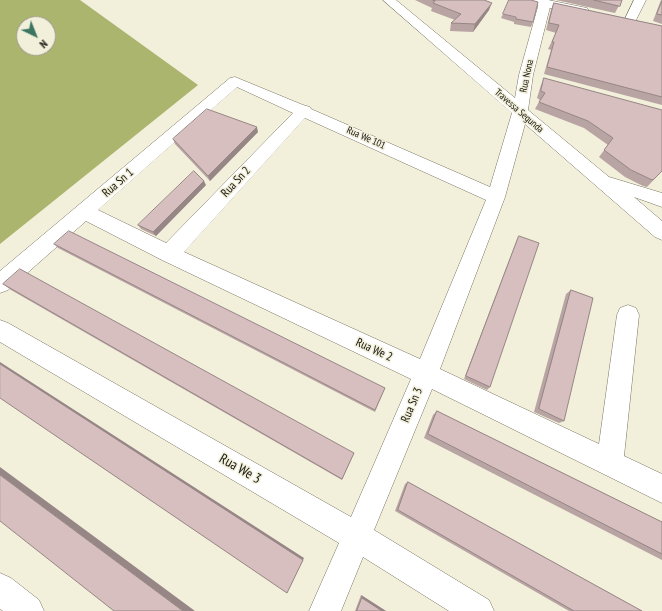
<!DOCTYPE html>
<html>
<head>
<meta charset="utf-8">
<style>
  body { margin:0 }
  #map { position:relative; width:662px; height:611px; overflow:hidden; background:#f2efdb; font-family:"PT Sans Narrow",sans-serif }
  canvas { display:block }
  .north { position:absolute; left:16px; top:16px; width:40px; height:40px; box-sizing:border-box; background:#f2efdb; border:1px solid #9a9889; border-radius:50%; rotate:137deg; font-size:11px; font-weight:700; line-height:16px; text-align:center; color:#17160f }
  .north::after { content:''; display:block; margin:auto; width:14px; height:18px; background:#3b7660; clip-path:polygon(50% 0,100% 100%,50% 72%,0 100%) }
</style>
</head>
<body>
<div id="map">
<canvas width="662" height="611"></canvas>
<div class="north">N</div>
</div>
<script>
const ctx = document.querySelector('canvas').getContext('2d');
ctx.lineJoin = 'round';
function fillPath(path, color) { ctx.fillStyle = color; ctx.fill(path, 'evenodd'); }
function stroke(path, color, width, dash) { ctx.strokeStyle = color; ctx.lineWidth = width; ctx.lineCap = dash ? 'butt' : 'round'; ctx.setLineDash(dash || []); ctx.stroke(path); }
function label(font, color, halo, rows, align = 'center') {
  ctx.font = font + ' "PT Sans Narrow",sans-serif'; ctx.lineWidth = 3; ctx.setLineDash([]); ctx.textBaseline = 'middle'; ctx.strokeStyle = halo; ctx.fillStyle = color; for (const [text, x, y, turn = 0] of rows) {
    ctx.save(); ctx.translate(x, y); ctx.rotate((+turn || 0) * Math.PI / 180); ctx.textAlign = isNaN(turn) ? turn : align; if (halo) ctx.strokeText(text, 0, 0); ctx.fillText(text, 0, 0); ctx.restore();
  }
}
fillPath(new Path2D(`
  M0,0H80L198,85L0,244ZM24,24H48V48H24Z`), '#abb56e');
const street = new Path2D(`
  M383,0H396L515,98L519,75L539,3L542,0H549L551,3L533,75L528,110L609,177L662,193V207L634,197L662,221V240L655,237L525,124L505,197L440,369L599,444L617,315L620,308L628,305L636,308L639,315L624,456L662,474V503L432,389L374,530L489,600L494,611H449L363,557L341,611H309L339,543L0,342V320L8,323L351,517L411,379L162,260L86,221L8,290L0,293V271L230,78L235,77L303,105L310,107L311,109L490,187L512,113ZM237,87L293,113L166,243L98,210ZM305,118L486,200L420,359L184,252Z
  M634,0H646L634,24H626L624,21Z
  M0,573L11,578L39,600L44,611H3L0,609Z`);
const secondary = new Path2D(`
  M525,0H548L587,8L589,11L587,14L583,15L527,3Z`);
stroke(street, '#787463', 1);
stroke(secondary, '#787463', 1);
fillPath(street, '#fff');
fillPath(secondary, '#fff');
fillPath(new Path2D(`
  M415,0H484L489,10L473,32L450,31L451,23L455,20L431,11L432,8Z
  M556,0H622L615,13Z
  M661,0H662V24L653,21Z
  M554,3L662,26V105L544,74L551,50L548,49L556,33L546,30L551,10Z
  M503,14L533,22L531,27L514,24V22L501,18Z
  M544,78L662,171L647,187L643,186L625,177L599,157L608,145L584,128L535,109L540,100L537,98L541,85Z
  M258,132L210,181L175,144L173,139Z
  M206,185L156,236L141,229L138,225Z
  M519,236L490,387L487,390L464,379L517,240Z
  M54,244L385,388L375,412L58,248Z
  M3,284L354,453L342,480L11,290Z
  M571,290L564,421L559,423L534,412L566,294Z
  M437,411L662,522V560L424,438L433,415Z
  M408,482L642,611H569L395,511L405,484Z
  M361,595L386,611H355Z`), '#b8a4a3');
fillPath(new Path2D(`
  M492,3L489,10L473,32L475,24Z
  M257,127L258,132L210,181L208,176Z
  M204,181L206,185L156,236L153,232Z
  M0,362L304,558L287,593L0,364Z
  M0,467L195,611H183L0,475Z
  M361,595L386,611H382L362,598Z`), '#968685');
const building = new Path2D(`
  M433,0H484L492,3L475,24L451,23L461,14L433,3L435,1Z
  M509,0H531L538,2L533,22L516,19V17L503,14Z
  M594,0H622L620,6Z
  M662,1V15L657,14Z
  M554,3L662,26V97L547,67L554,42H552L559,25L549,23Z
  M544,78L662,110V171L653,180L650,179L631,170L604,150L613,138L588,121L539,102L545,93L541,91Z
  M207,109L257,127L208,176L173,139Z
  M194,171L204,181L153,232L138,225Z
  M69,231L385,388L375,410L54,244Z
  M519,236L539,243L490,387L466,376Z
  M20,269L354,453L342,479L3,284Z
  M571,290L593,298L564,421L539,409Z
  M0,364L303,560L287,593L0,398Z
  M437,411L662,522V554L428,434Z
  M0,475L183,611H114L0,521Z
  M408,482L642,611H574L398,510Z
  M362,598L382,611H357Z`);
fillPath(building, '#d6bfbe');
stroke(building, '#968685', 1);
label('10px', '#17160f', '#f2efdb', [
  ["Rua Nona",527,76,-78],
  ["Travessa Segunda",519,111,41],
  ["Rua We 101",366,138,24]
]);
label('12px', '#17160f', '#f2efdb', [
  ["Rua Sn 2",236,182,-47],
  ["Rua Sn 1",118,183,-41],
  ["Rua We 2",374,350,25],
  ["Rua Sn 3",412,405,-67]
]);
label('14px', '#17160f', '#f2efdb', [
  ["Rua We 3",240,469,30]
]);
</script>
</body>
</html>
